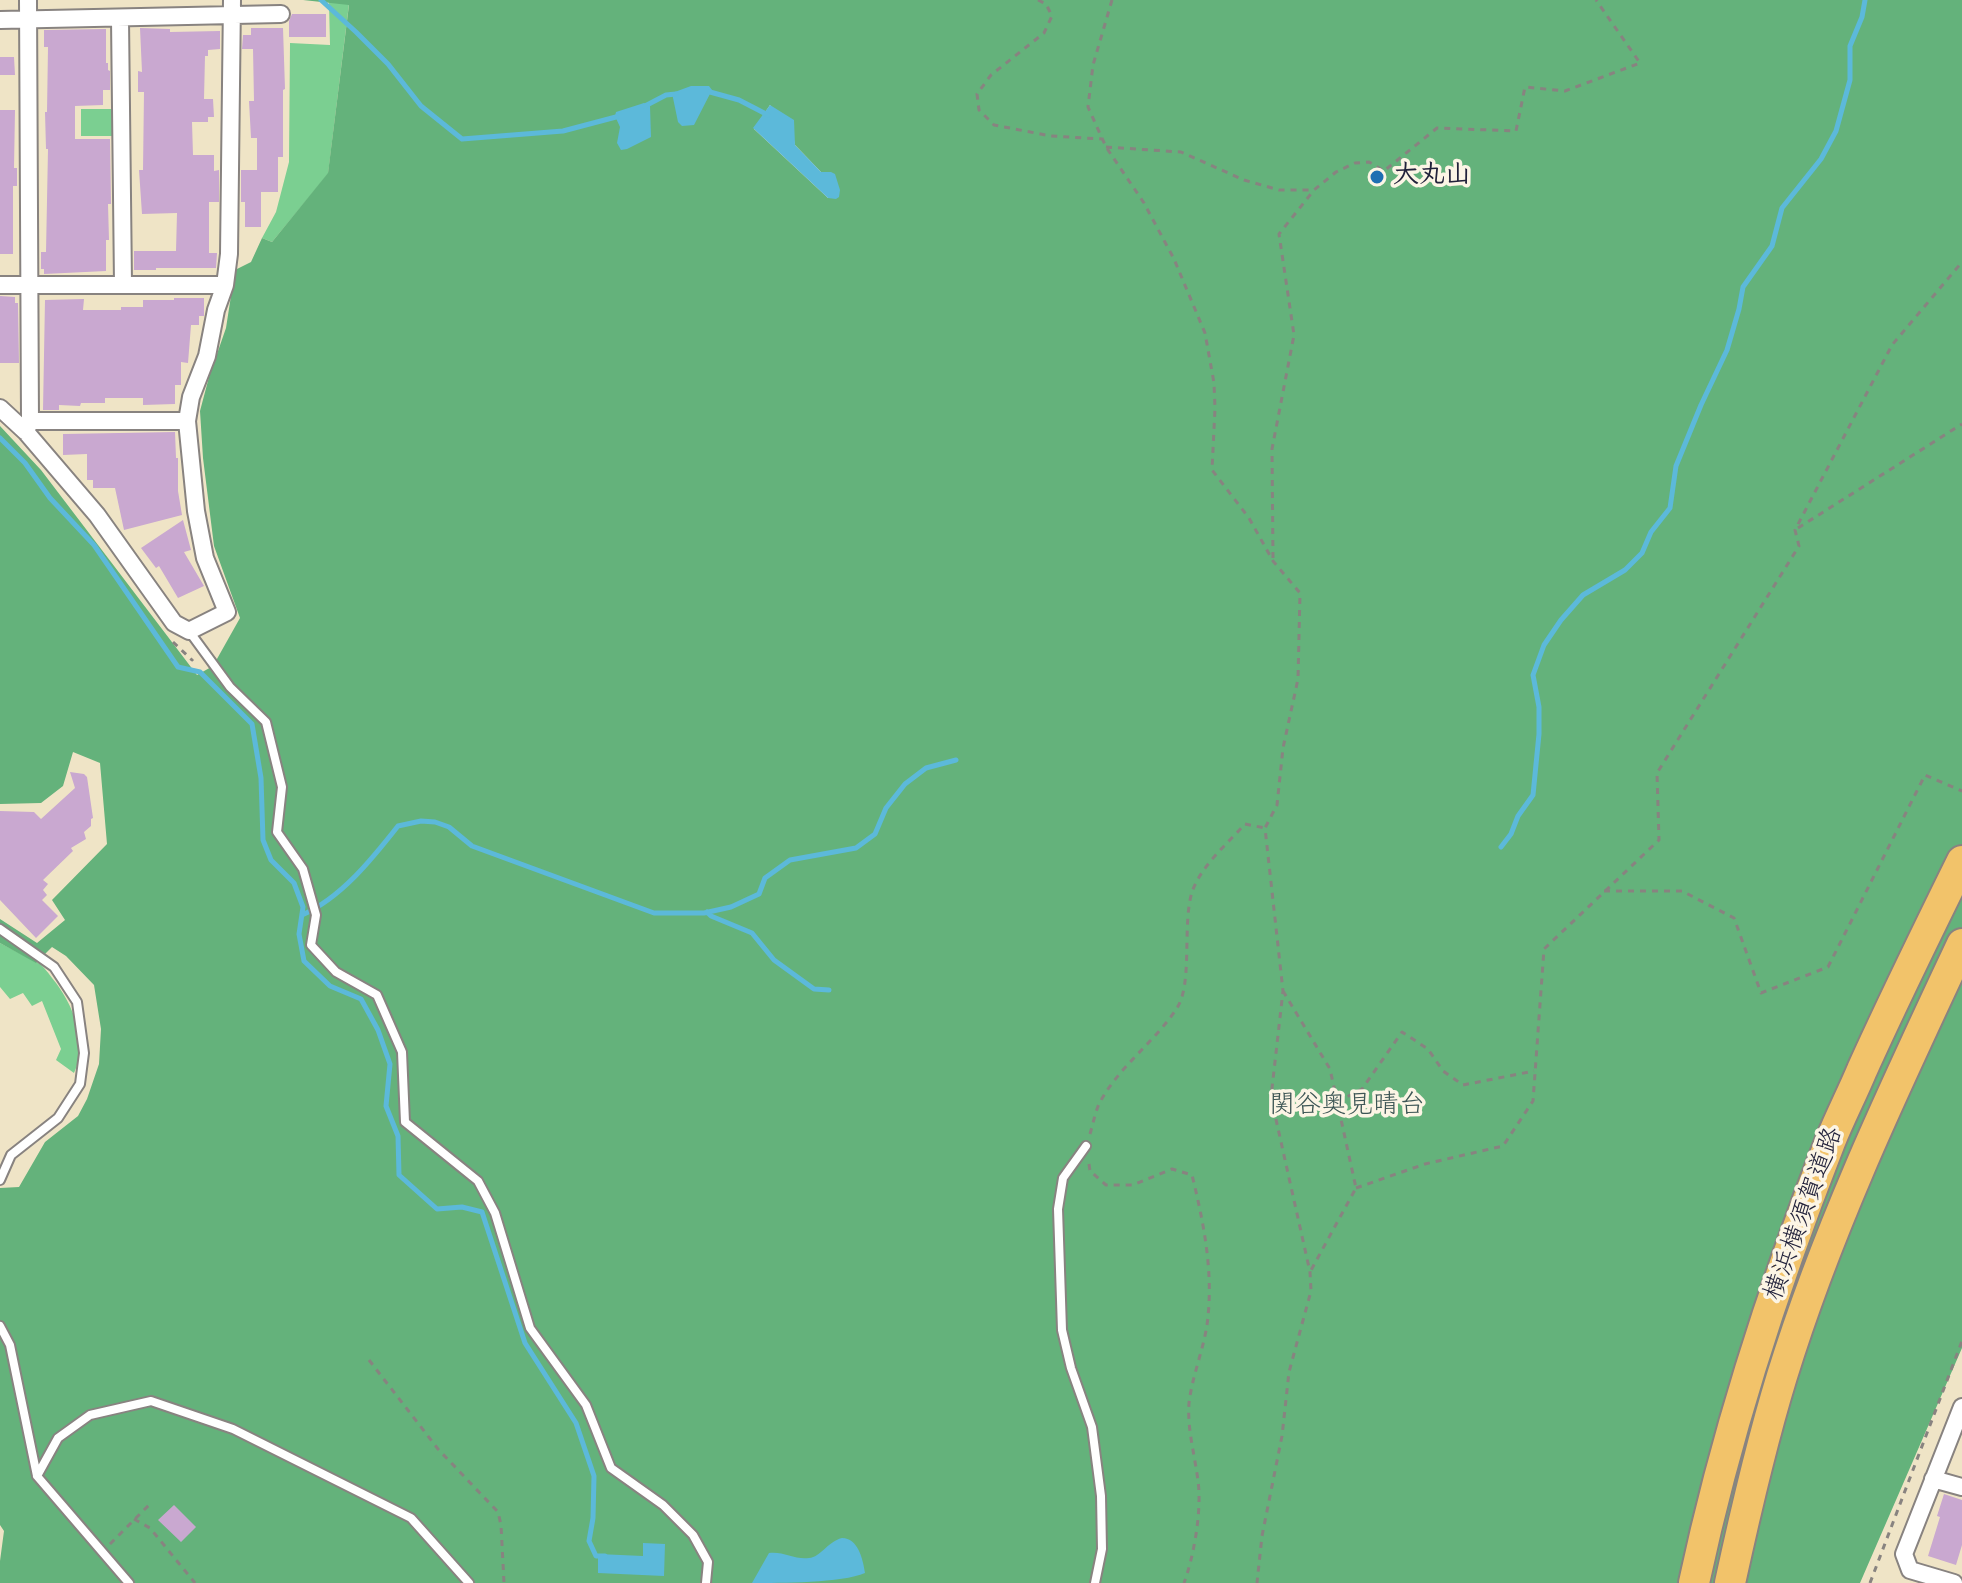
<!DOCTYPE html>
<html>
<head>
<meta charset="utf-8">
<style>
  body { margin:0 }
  canvas { display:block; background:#efe4c6 }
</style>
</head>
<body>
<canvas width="1962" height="1583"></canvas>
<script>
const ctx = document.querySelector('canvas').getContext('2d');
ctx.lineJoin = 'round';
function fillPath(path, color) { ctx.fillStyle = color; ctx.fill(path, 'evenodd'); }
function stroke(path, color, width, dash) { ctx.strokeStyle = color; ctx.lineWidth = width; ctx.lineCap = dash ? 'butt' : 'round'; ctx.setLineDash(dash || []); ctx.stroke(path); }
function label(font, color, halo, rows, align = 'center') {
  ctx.font = font + ' Mynerve,"Klee One",sans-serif'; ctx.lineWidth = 7; ctx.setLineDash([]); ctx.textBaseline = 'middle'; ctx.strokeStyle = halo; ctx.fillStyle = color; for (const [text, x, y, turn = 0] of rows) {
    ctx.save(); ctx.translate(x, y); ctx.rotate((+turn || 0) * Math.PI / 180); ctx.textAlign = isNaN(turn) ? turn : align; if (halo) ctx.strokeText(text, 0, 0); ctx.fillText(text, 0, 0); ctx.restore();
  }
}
fillPath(new Path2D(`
  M329,2L349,4L328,174L272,242L262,238L276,212L289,162L290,43L330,45Z
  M81,109H113V136H81Z
  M0,943C13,950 27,957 40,964C44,967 49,974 52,978C73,1003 89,1043 74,1073L56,1060L61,1049L42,1001L32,1006L23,993L10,999L0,987Z`), '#7bcf91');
fillPath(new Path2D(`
  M303,0H1962V1348L1860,1583H0V1561L4,1531L0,1525V1188L19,1187L45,1142L78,1116L87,1099L99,1064L101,1029L94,985L66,956L52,947L36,963L0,943V919L37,943L65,920L52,900L107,844L100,763L73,752L63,786L41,803L0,804V426L41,470L197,675L213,666L240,618L214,546L203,458L200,411L209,377L226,328L235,270L251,262L262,238L272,242L328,173L349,5ZM770,105L794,140L795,145L821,172H831L828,198L754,129Z`), '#64b27b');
fillPath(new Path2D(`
  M691,86H709L712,90L694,125L682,126L678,122L672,93Z
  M644,103L650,106L651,137L627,149L621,150L617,143L620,127L615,116L616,112Z
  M770,105L794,120L795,145L821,172H831L835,174L840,190L839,197L836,199L828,198L753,128Z
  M842,1538C858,1538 863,1559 865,1573C842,1583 781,1583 752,1583L769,1553C783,1551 795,1560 809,1558C821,1557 827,1542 842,1538Z
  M643,1543L665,1544L664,1576L598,1573V1554L643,1556Z`), '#5cb9da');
stroke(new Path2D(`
  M321,0L356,32L388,64L421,106L462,139L563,131L616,117
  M710,92L739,100L768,115
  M645,106L666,95L676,94
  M0,438L25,463L50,498L94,545L178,667L200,672L252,724L261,778L263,840L271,860L294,883L303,907L299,934L304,961L330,986L361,999L378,1030L390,1064L386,1106L398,1136L399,1175L437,1209L462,1207L482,1212L525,1343L576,1423L594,1476L593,1518L589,1541L596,1556H605
  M1501,847L1511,834L1518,816L1533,795L1539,734V707L1533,675L1544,645L1561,620L1583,595L1625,570L1642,553L1651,532L1670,508L1676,466L1701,405L1727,350L1739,309L1743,287L1772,246L1782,208L1821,159L1836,131L1850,80V46L1862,17L1865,0
  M707,912L711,916L752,933L774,960L814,989L829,990
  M302,915C341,898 372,859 398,826L421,821L435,822L449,827L472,846L654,913H704L731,907L759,894L765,878L790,860L856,848L875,834L886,808L905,784L926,768L956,760`), '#5cb9da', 5);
fillPath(new Path2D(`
  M292,14H326V37H289V21Z
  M140,28L170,29V32L220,31V49L208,50V56H205L204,99H213L214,117H208V122H192L193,155H214V171L219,170V202H209V253H217L216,268H156V270H134V251H176L177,213L142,214L139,170H143L144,92H138V71L142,72Z
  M251,28H283L285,89L283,90V157H278V192H261V227H245V202H241V170H257V138H251L249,101H254L253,49H242L243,35H251Z
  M106,29V63H108V70L110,71V90H103V105L75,106V139H110L111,204H108L109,240H106V271L44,274V269H41V252H46L48,149H46L45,112H47L48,47H44V30Z
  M0,57H14L15,75H0Z
  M0,110H15L14,168H17V186H13V254H0Z
  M0,296L15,297V303H18L19,363H0Z
  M174,298H204V316H199V325H191L188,363L181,362V385H175V404L143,405V398H105V403H81L80,406L59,405V410H43L45,300L84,299L83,310H121V307H143V300H174Z
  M175,432L176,458H178V491L182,515L124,530L115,488H93V480H87V454L63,455V434Z
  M183,520L191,550L184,552L204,586L178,598L159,566L156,568L141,548Z
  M70,772L84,774L87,777L93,818L91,819V826L84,832L86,839L71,848L73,851L43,880L48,884L43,890L47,895L42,900L58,916L36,938L0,900V811L34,812L41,819L75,788Z
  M1944,1494L1962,1500V1545L1956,1565L1928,1556L1940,1517L1937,1516Z
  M174,1505L196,1527L181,1542L158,1520Z`), '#c9a8d0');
const lane = new Path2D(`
  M189,631L230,687L266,722L282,787L277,832L303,869L316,915L311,945L336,972L377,995L402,1052L405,1122L478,1181L495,1213L530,1328L586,1405L611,1468L663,1505L693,1535L708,1562L706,1583
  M0,929L54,967L77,1002L84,1053L80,1084L58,1118L11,1155L0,1180
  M1086,1146L1063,1178L1058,1209L1062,1330L1071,1368L1092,1427L1101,1496L1102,1549L1095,1583
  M0,1326L10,1345L37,1476L129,1583
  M37,1476L58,1438L90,1415L151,1401L233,1429L411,1518L469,1583`);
const street = new Path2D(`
  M120,19L123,284
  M0,20L281,14
  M0,285H225
  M0,408L26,432L97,515L174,623L189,631L227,612L205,558L196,511L187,421L191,397L207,356L216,310L225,285L229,254L232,0
  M30,421H187
  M26,432L30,421L28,0
  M1933,1479L1962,1487
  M1954,1583L1910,1570L1904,1554L1962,1407`);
const highway = new Path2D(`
  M1694,1583C1726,1433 1774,1285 1830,1142C1840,1117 1852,1094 1862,1070C1894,999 1928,930 1962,861
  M1730,1583C1745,1514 1761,1444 1782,1376C1828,1227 1896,1085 1962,944`);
stroke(lane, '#888380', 12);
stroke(street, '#888380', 20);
stroke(highway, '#888380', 34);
stroke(new Path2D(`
  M1038,0L1046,4L1052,16L1044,33L991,75L977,94L979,110L994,125L1051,136L1102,139
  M1112,0L1093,65L1088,107L1106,147L1144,203L1174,259L1205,333L1214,383L1215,408L1212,470L1249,518L1273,561L1300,593L1298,679L1283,748L1277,805L1265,828L1283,991L1271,1097L1310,1272L1311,1291L1289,1372L1282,1436L1262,1536L1257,1583
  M1106,147L1181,152L1244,180L1279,190H1314L1336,172L1355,163L1369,162L1384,171L1437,128L1516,131L1525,87L1565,91L1640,63L1596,0
  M1798,528L1962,424
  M1273,558L1272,449L1294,335L1279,234L1314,190
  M173,642L192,660L193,659
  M1604,891H1682L1734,918L1761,993L1828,967L1925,775L1962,791
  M1283,991L1330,1069L1356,1188L1310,1272
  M1337,1102L1362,1089L1402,1032L1428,1049L1443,1071L1463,1085L1534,1071
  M1090,1134C1093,1124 1095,1113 1099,1104C1118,1067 1155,1042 1177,1008C1193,983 1182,925 1192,892C1201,866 1227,844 1245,824L1265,828
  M1089,1164L1090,1171L1106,1185H1133L1172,1169L1192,1175C1204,1224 1214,1274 1207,1325C1203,1351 1192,1377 1189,1403C1187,1429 1195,1456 1198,1481C1202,1510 1194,1556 1184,1583
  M1356,1188L1425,1164L1503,1146L1533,1101L1544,949L1659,840L1657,773L1799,546L1795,530L1892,345L1962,262
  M369,1360L438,1449L498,1512L501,1525L504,1583
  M134,1519L150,1528L195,1583
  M110,1544L149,1505
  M1870,1583L1962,1341`), '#888380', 3, [6, 6]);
stroke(lane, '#fff', 8);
stroke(street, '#fff', 16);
stroke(highway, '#f2c36a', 30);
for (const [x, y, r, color] of [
  [1377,177,8,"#1f6fb2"]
]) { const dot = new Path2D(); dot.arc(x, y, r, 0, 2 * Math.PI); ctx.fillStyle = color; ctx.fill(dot); stroke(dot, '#fcf5e5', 3); }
label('bold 26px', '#22223b', '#fcf5e5', [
  ["大丸山",1393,177]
], 'left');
label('26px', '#3d5655', '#fcf5e5', [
  ["関谷奥見晴台",1347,1107]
]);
label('26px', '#22223b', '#fcf5e5', [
  ["横浜横須賀道路",1805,1214,-70]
]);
</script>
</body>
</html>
